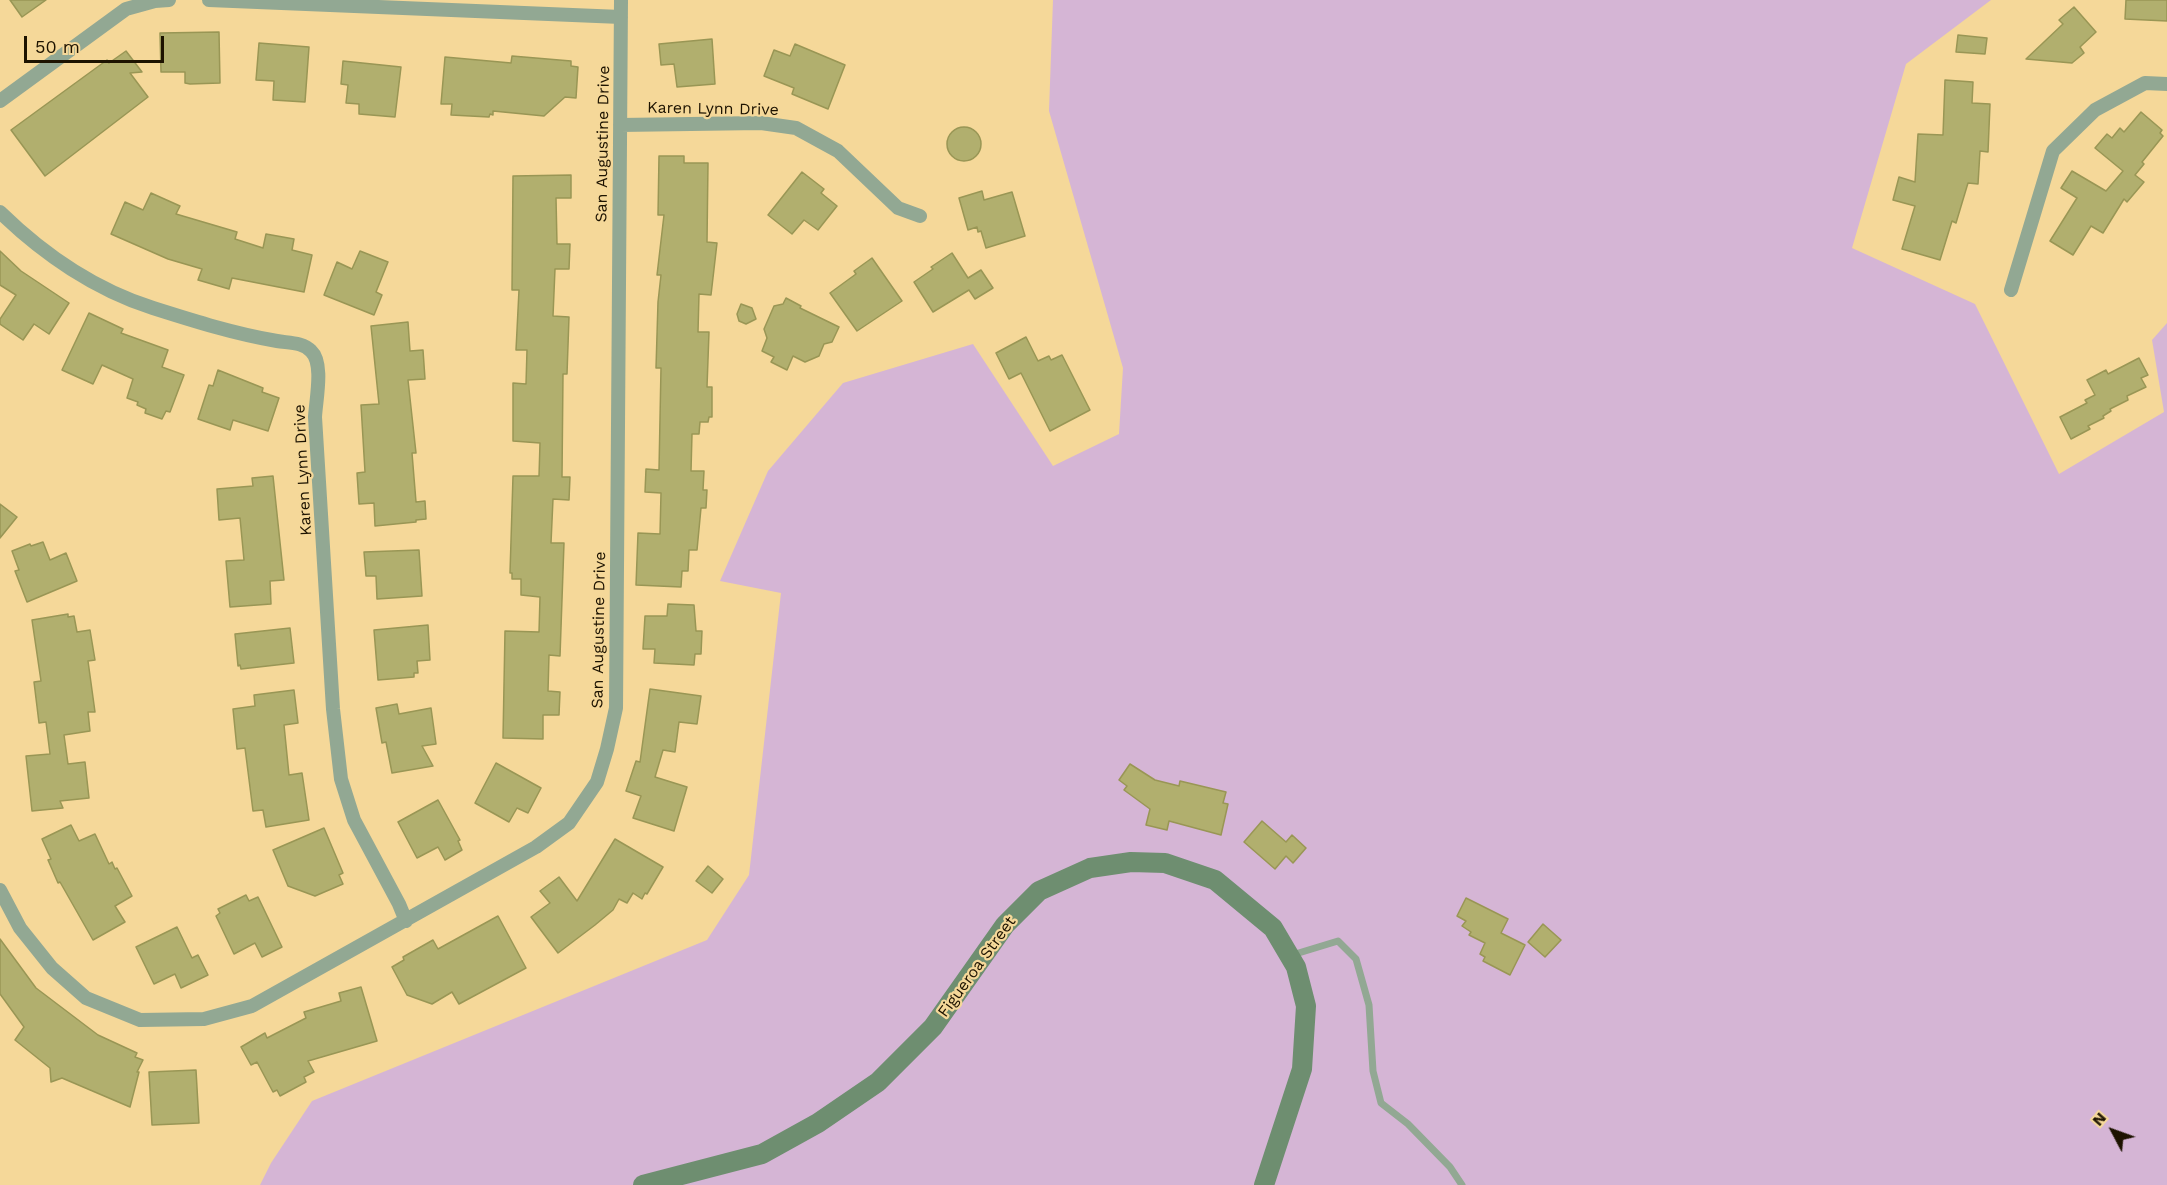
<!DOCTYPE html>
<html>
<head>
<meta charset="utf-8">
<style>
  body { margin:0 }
  #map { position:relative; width:2167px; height:1185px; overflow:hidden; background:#f5d899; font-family:"Work Sans",sans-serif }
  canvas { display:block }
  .north { position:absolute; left:2083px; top:1101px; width:60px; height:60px; -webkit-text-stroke:4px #f5d899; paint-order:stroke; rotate:311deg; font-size:16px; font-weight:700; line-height:24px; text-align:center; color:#1d1300 }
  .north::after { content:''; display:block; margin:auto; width:21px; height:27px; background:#1d1300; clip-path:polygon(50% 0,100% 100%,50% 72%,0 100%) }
  .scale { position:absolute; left:24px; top:36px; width:140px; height:27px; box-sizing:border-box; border:3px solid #1d1300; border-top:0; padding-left:8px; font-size:18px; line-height:21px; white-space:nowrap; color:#1d1300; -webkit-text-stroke:4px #f5d899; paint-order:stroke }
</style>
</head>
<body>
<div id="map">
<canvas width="2167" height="1185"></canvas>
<div class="north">N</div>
<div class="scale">50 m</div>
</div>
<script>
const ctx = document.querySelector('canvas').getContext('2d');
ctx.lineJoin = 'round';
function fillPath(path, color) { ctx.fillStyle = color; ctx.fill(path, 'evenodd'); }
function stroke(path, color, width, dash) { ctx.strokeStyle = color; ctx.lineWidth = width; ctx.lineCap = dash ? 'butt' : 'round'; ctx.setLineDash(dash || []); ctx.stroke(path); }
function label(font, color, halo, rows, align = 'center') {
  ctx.font = font + ' "Work Sans",sans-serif'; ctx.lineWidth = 4.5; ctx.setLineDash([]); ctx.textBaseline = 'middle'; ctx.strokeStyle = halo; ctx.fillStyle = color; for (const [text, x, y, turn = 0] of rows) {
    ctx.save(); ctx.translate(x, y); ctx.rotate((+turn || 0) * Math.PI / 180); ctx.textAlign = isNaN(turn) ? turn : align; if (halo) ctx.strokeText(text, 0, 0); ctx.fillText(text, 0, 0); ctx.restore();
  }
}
fillPath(new Path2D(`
  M1053,0H1991L1906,64L1852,248L1975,304L2059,474L2164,412L2152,340L2167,323V1185H260L271,1163L312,1101L707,940L749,875L781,593L720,581L768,471L843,383L973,344L1053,466L1119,434L1123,368L1049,111Z`), '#d5b5d5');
const building = new Path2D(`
  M10,0H46L22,17Z
  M2126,0H2167V21L2125,19Z
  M2074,7L2096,32L2080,47L2084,53L2072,63L2026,59L2063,24L2059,20Z
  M219,32L220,83L190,84L185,83V72H161L160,33Z
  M1958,35L1987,38L1985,54L1956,52Z
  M712,39L715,84L677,87L674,64L661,65L659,44Z
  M259,43L309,47L305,102L273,100L274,81L256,80Z
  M795,44L845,65L828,109L792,94L794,88L764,76L774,50L790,56Z
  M126,51L142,72L130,73L148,97L45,176L11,130L107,60L109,63Z
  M512,56L571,61V66L578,67L576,98L565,97L544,116L493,111V115L490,114L489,117L451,115L452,104H441L445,57L511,63Z
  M343,61L401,67L395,117L359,114V104L346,103L348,85L341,84Z
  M1945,80L1973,82L1972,103L1990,104L1988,152L1980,151L1978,184L1968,183L1956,223L1952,221L1940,260L1902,249L1915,206L1893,200L1899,177L1915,182L1918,134L1943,135Z
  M2141,112L2162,130L2160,133L2163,136L2142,162L2144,164L2135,175L2144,182L2127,202L2124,199L2103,233L2091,226L2073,255L2050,241L2077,198L2061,188L2072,171L2106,191L2123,171L2095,148L2107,134L2112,138L2120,128L2124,132Z
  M947 144a17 17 0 1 1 34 0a17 17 0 1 1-34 0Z
  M659,156H684V163H708L707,242L717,243L711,295L699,294L698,332H709L707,387H712V417H709L708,422H700L699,434H692L691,471H704L703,490H707L706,508H701L697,550H689L688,571H682L681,587L636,585L638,533L660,534L661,493L645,492L646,469L659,470L661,368H656L658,302L661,275H657L664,215H658Z
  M802,172L824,189L821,193L837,206L818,230L804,220L792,234L768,215Z
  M571,175V198H556L557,244H570L569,269H555L553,316L569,317L567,374H563L562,477H570L569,500L553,499L551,543H564L560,656L549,655L548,691L560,692L559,715H543V739L503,738L505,631L539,632L540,597L521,595V579H512V573H510L513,476H539L540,443L513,441V383L526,384L527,350H516L519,290H512L513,176Z
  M982,191L984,200L1012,192L1025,236L986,248L981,231L978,232L977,227L968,230L959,198Z
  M151,193L180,206L176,214L237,232L235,239L263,248L266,234L294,239L292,250L312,255L304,292L232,278L229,289L198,280L202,269L168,259L111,234L125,202L143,210Z
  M0,251L21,271L69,303L49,334L34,324L23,340L0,324V319L16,295L0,285Z
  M360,251L388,262L376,292L382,295L374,315L324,295L337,262L352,269Z
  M952,253L968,278L981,270L993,288L975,299L969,290L933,312L914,282L933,269L931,267Z
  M872,258L902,301L857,331L830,293L856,274L854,271Z
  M786,298L801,306L800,308L839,327L832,342L824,344L819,356L805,362L793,356L787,370L771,362L774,357L762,351L767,338L764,329L774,306L783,304Z
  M741,304L752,308L756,319L746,324L739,321L737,314Z
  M89,313L123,329L121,333L168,350L162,367L184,375L170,412L166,411L162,419L145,413L146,409L137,405L138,402L127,398L133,379L102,365L93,384L62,370Z
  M408,322L410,351L423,350L425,379L408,380L416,453H412L416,502L425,501L426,519L416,520V522L375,526L374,503L359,504L357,473L365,472L361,405L379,404L371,326Z
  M1026,337L1038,361L1049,356L1051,360L1062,355L1090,410L1050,431L1021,373L1009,379L996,353Z
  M2139,358L2148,375L2141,378L2146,387L2127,396L2128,400L2110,409L2111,411L2103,416L2104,418L2088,426L2090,429L2071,439L2060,417L2087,403L2085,400L2095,395L2087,380L2106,370L2108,374Z
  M218,370L263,388L262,392L279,398L268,431L233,420L230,430L198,419L209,385L213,386Z
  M273,476L284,580L270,581L271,604L230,607L226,561L244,560L240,518L219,520L217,489L253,486L252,478Z
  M0,504L17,517L0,538Z
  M43,542L50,560L66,553L77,581L27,602L15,571L19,570L12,551L30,544L31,546Z
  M419,550L422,596L377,599L376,576H366L364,552Z
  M668,604L694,605L696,631H702L701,654H695L694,665L654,663L655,649H643L645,616H667Z
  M68,614V617L74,616L77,632L90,630L95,660L88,661L95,712H88L90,731L64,735L68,764L85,762L89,798L60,801L63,808L32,811L26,756L50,754L46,722L39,723L34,682L41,681L32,620Z
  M428,625L430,660L417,661L418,673H414V677L378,680L374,630Z
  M290,628L294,663L241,669L240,665L238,666L235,634Z
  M650,689L701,696L697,724L679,722L675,752L663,750L655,777L687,787L674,831L633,818L641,796L626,791L636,761L640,762Z
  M294,690L298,723L284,725L289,775L302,773L309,820L266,827L263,810L253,811L245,748L237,749L233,709L255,706L254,695Z
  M397,704L399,714L431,708L436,744L422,746L433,766L392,773L386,742L382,743L376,708Z
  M496,763L541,788L528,813L517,808L509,822L475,803Z
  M1130,764L1155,780L1179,786L1180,781L1226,792L1223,803L1228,804L1221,835L1169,821L1167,830L1146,825L1150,809L1124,790L1127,786L1119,780Z
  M438,800L460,840L458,841L462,850L445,860L438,847L417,858L398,822Z
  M1262,821L1286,842L1292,835L1306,848L1293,863L1286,856L1275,869L1244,842Z
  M71,825L79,841L95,834L109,864L112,862L115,869L117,868L132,896L115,906L125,922L93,940L60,882L58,883L48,860L51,859L42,839Z
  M324,828L343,873L339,875L343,884L315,896L288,886L273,850Z
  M615,839L663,867L647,894L645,893L642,899L633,893L627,903L619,899L613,910L595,925L558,953L531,917L550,903L540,891L559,877L577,901Z
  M708,866L723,879L712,893L696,881Z
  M246,895L249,901L258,897L282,947L262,957L255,943L234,954L216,916L220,913L218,909Z
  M1466,898L1508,919L1501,933L1525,945L1510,975L1483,961L1485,957L1480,954L1485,943L1469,935L1471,932L1462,926L1466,921L1457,916Z
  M498,916L526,968L459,1004L452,992L432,1004L407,995L392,967L404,960L403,957L433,940L438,949Z
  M1543,924L1561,940L1545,957L1528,942Z
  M177,927L192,958L198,955L208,975L181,988L175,974L154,984L136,947Z
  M0,939L36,988L98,1035L137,1053L135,1057L143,1060L137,1072H139L130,1107L62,1078L51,1082L50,1068L15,1040L24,1027L0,994Z
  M361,987L377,1041L308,1061L314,1072L304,1077L306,1082L280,1096L277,1090L273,1092L257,1062L251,1065L241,1047L265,1033L267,1038L306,1018L304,1012L341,1001L339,993Z
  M196,1070L199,1123L152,1125L149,1072Z`);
fillPath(building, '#b1af6e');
stroke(building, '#999655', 1.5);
stroke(new Path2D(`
  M1292,955L1338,941L1356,959L1369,1005L1373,1071L1381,1103L1408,1124L1450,1167L1462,1185`), '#92a893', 7);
stroke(new Path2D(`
  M209,0L621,17
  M0,101L126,9L155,1L169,0
  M620,125L761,123L796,128L838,151L898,208L920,216
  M0,212C43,254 96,290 153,308C194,321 235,334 277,341C288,343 303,342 311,351C324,363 316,399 315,417L333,709L341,779L354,820L399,904L406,921
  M2011,290L2053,151L2095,110L2145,83L2167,84
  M0,890L20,928L52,968L86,998L140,1020L204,1019L252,1006L536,847L569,823L597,782L607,749L616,708L621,0`), '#92a893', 14);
stroke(new Path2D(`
  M643,1185L762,1154L818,1123L878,1082L933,1027L1005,925L1039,891L1090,868L1131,862L1165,863L1215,880L1273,928L1296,967L1306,1006L1302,1069L1264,1185`), '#6e8e70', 20);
label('16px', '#1d1300', '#f5d899', [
  ["Karen Lynn Drive",713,109,1],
  ["San Augustine Drive",603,144,-89],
  ["Karen Lynn Drive",303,470,-93],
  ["San Augustine Drive",599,630,-89],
  ["Figueroa Street",977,967,-54]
]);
</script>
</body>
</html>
